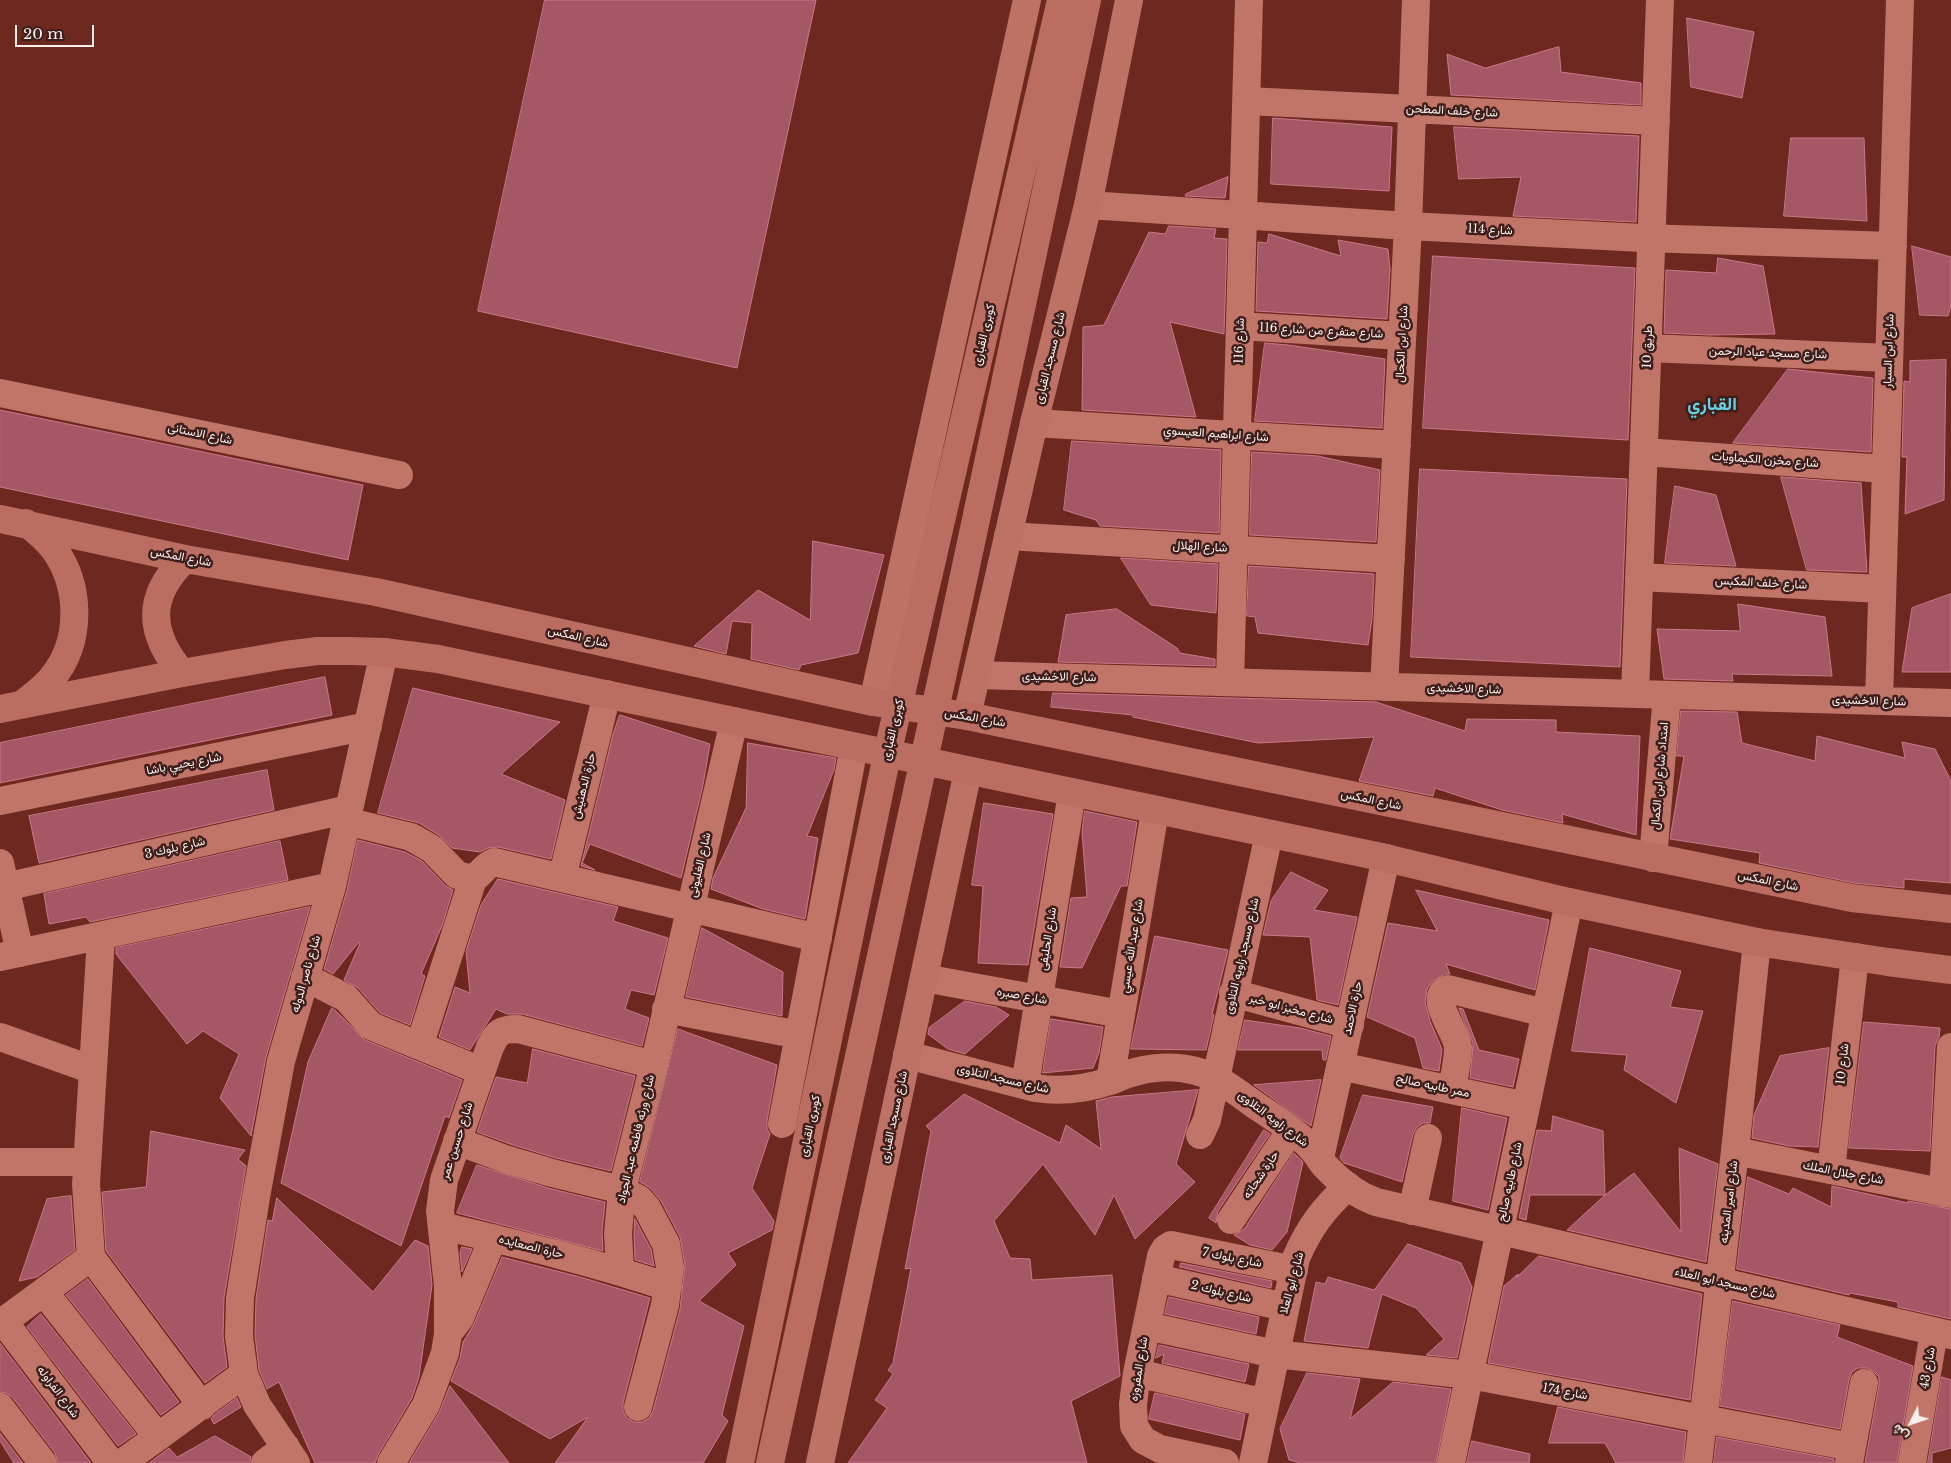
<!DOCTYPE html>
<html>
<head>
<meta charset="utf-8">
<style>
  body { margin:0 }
  #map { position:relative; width:1951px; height:1463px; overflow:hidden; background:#6d2820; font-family:"Libre Baskerville",Vazirmatn,serif }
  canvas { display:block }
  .north { position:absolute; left:1886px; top:1398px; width:50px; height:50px; -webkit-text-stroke:4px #3e1e1a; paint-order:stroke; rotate:229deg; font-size:14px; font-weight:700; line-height:20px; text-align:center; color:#f9f0ee }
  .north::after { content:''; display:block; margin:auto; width:18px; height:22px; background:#f9f0ee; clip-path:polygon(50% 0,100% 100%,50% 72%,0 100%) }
  .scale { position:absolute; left:15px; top:25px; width:79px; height:22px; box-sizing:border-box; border:2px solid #f9f0ee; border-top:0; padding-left:6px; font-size:15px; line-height:18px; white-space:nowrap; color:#f9f0ee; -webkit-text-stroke:4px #3e1e1a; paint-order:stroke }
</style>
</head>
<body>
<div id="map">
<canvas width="1951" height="1463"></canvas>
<div class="north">ش</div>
<div class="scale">20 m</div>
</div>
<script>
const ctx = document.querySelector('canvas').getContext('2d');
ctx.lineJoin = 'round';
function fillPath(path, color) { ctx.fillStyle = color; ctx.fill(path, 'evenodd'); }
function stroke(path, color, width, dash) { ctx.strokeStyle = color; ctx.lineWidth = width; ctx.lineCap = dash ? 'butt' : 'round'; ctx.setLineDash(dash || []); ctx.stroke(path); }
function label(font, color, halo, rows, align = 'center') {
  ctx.font = font + ' "Libre Baskerville",Vazirmatn,serif'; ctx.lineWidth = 5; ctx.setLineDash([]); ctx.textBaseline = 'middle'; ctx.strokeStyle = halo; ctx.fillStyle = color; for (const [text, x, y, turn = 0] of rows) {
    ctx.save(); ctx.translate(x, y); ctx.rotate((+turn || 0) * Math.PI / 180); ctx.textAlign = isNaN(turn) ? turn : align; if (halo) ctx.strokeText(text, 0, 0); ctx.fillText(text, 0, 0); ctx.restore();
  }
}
const building = new Path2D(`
  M545,0H816L737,368L478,311Z
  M1687,18L1754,32L1742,98L1691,87Z
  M1559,47L1561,72L1641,83V105L1451,95L1447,54L1485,68Z
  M1273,118L1392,127L1389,191L1271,184Z
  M1454,127L1639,136L1636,222L1513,216L1521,177L1459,179Z
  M1791,138H1864L1867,221L1784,216Z
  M1228,177L1225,198L1185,196L1186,194Z
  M1169,226L1216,229L1214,238L1227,239L1224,334L1170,322L1196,417L1082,410L1083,327L1104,325L1149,232L1165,234Z
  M1269,234L1341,256L1338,240L1388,249L1390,269L1387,319L1256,311L1258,242L1267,243Z
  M1912,246L1951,257V305L1948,316L1920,315Z
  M1433,256L1635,268L1628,440L1423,428Z
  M1718,258L1763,266L1775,334L1710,335L1664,333L1666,270L1716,273Z
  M1265,343L1288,345L1385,359L1382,428L1255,421Z
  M1946,360L1944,500L1905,514L1907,457H1902L1904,381L1910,382V361Z
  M1788,369L1873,378L1871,452L1733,443Z
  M0,410L363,485L348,560L0,487Z
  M1072,441L1221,450L1219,533L1100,526L1096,520L1064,510Z
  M1252,452L1318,456L1380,470L1376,542L1250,535Z
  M1420,469L1627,479L1620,667L1411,657Z
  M1781,477L1861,483L1867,572L1807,570Z
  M1675,486L1716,495L1736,566L1665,563Z
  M813,541L884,555L858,653L801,665L799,670L751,659L752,623L732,621L726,654L694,646L758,590L810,620Z
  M1121,558L1218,564L1216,613L1151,605Z
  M1249,566L1374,574L1372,619L1368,645L1258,633L1255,617L1247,616Z
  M1951,594V672H1902L1912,608Z
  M1738,604L1825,617L1832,676L1732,674L1733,681L1664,679L1657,629L1740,631Z
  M1117,609L1177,648L1180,653L1215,659V666L1058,662L1066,615Z
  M325,677L332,715L0,783V743Z
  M413,688L560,722L501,774L565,800L551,859L498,847L488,848L480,852L452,848L440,836L419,823L378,813Z
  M1053,693L1376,702L1465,731L1467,719L1556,720V732L1640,736L1636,835L1562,814L1563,823L1502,810L1435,788L1433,796L1359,781L1374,737L1258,743L1133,717V715L1051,707Z
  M1681,711L1737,712L1742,743L1815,761L1817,736L1905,758L1902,742L1935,749L1951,781V883L1904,879V888L1854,883L1759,863L1760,853L1670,839L1684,756H1677Z
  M620,715L710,744L703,785L681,878L590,844L582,863L595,870L581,866L613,734Z
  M748,743L836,758L834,770L807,836L818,838L805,919L763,909L711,889L713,878L746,808Z
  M267,770L274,810L39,863L29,816Z
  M984,803L1053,814L1028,965L978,963L983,886L972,885Z
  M1085,811L1137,822L1127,886H1121L1082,968L1060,967L1071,898L1087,897L1082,832Z
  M358,840L405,852L422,861L446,886L453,890L442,926L421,974L425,976L410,1025L380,1013L358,988L344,980L360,943L359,942L333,974L324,969L347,890Z
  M280,841L288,880L90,922L86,917L49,924L44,894Z
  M1291,872L1328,890L1314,910L1357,917L1338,1005L1317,1000L1310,937L1263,935L1271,901Z
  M498,879L618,907L613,921L668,938L654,995L631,990L625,1009L649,1018L642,1046L522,1014H507L496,1009L470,1050L439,1037L455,987L470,993L466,951L481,905Z
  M1416,890L1549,920L1535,990L1446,964L1450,974H1445L1433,981L1427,989L1425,1002L1430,1021L1442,1049L1439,1071L1423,1068L1415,1038L1367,1017L1388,923L1437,931Z
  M310,907L266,1057L251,1136L220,1098L239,1054L203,1031L187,1044L116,954V948Z
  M702,928L783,972L782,1016L686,997Z
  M1155,936L1228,950L1212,1015H1214L1206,1050L1131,1049Z
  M1590,948L1681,971L1670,1007L1703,1011L1676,1103L1624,1070L1627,1055L1572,1051Z
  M965,1001L996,1007L1009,1015L965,1054L948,1049L928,1034L929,1028Z
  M332,1008L336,1011L365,1040L462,1080L449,1118L445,1116L401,1246L281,1183L308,1062Z
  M1459,1008L1463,1009L1479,1050L1519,1059L1513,1087L1470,1078L1473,1044Z
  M1051,1019L1103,1027L1099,1053L1093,1068L1043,1073Z
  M1245,1020L1300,1028L1331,1036L1326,1060H1323L1322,1050H1238Z
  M1864,1022L1940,1028L1939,1037L1935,1046L1930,1151L1849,1148Z
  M678,1029L777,1065L767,1121V1129L770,1134L752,1188L774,1221L772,1230L728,1253L736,1265L699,1301L744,1326L722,1415L728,1421L703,1463H555L588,1417L550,1439L451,1381L460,1358L463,1342L474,1324L502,1257L580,1277L650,1298L623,1403V1411L627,1418L634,1422H642L649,1418L653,1411L680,1309L685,1265L680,1237L661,1201L650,1188L640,1182Z
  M1829,1048L1818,1147L1789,1146L1752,1138L1754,1115L1780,1056Z
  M533,1049L635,1076L611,1171L556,1158L513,1145L477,1132L496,1077L527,1083Z
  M1321,1080L1311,1126L1254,1085Z
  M1198,1090L1176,1164L1195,1182L1135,1239L1114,1195L1095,1235L1043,1164L994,1221L1010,1258L1030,1259L1032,1280L1112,1275L1120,1376L1071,1401L1087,1463H848L887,1408L875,1400L893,1374L888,1370L893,1363L911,1268L905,1269L931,1131L926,1126L964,1094L1060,1143L1066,1125L1101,1149L1096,1101L1112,1097Z
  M1363,1095L1433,1107L1430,1123H1423L1417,1127L1413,1134L1402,1182L1344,1163L1340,1158Z
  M1462,1108L1507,1118L1488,1210L1453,1201Z
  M1553,1116L1603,1131L1605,1195L1634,1173L1681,1232L1679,1148L1718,1164L1706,1262L1567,1230L1605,1195H1530L1526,1220L1519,1218L1537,1130L1551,1131Z
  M1264,1130L1270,1134L1218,1211L1216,1223L1209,1218Z
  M151,1131L245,1150L238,1159L246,1166L224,1298L223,1336L227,1367L205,1383L106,1251L102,1192L146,1187Z
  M1294,1153L1303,1162L1287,1232L1272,1250L1250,1245L1234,1235L1244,1229Z
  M477,1165L548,1188L605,1202L602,1232L603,1251L457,1213Z
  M1748,1177L1789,1194L1793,1188L1831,1207L1832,1186L1908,1203V1201L1951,1209V1319L1898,1307V1302L1850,1293L1849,1295L1737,1269Z
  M71,1196L75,1250L37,1277L19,1281L47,1199Z
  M277,1198L373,1292L415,1240L428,1246L432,1285L419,1377L412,1398L378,1455L375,1463H315L279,1382L267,1389L259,1370L255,1335L256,1299L268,1220L272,1221Z
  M635,1219L651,1249L654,1266L635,1260L634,1233Z
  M1408,1244L1461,1263L1472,1287L1457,1358L1426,1355L1444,1339L1416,1308L1382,1294L1368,1348L1304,1341L1316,1282L1325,1284L1328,1277L1374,1290Z
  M462,1247L472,1249L462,1272L460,1253Z
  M1539,1256L1702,1294L1690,1400L1488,1363L1504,1286L1518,1274L1517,1277Z
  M1181,1263L1272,1281L1271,1288L1180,1267Z
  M88,1279L179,1402L161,1415L66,1295Z
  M1169,1297L1259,1317L1256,1334L1165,1314Z
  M1733,1301L1840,1325L1837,1337L1913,1366L1897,1463H1865L1879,1385V1377L1874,1372L1867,1368H1858L1852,1372L1849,1380L1840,1429L1720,1406Z
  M41,1314L136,1434L118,1446L27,1327Z
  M0,1343L91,1463H58L55,1453L12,1397L6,1393L0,1392Z
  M1159,1345L1249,1364L1245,1382L1162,1363L1164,1354L1156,1358Z
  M1307,1373L1360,1379L1350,1419L1393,1382L1451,1389L1436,1463H1301L1289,1460L1280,1429Z
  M1942,1377L1951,1380V1448L1932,1453V1463H1928Z
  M450,1386L509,1463H409L439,1413Z
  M1155,1393L1245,1414L1240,1440L1149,1419Z
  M237,1398L241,1407L214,1424L211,1419L214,1415Z
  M1558,1407L1686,1432L1683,1463H1616L1605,1443H1549Z
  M0,1433L23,1463H14L0,1441Z
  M215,1436L251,1457L250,1463H149L169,1448L177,1457Z
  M1717,1437L1834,1459V1463H1714Z
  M1472,1441L1530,1454L1529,1463H1467Z`);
fillPath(building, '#a45866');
stroke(building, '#c97987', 1);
stroke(new Path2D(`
  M1247,101L1656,121
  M1088,205L1408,226L1643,238L1893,246
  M1240,326L1402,336
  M1648,348L1889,358
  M0,393L399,475
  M1034,423L1397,445
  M1644,452L1885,469
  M1008,536L1391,559
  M1639,577L1882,589
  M977,675L1951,703
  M1230,682L1249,0
  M1384,687L1408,226L1416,0
  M1635,694L1660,0
  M1879,701L1900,0
  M0,801L368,726
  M346,821L411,837L432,849L457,875L473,879C481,874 485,865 494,862L818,938
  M1653,858L1667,695
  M0,863L20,953
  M562,878L607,694
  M0,888L349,809
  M101,937L86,1184L91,1257L202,1406
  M0,957L332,886
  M305,977L346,998L371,1026L481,1071
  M924,978L1121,1014
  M1233,993L1350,1025
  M666,1009L799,1035
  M0,1037L93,1070
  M420,1044L473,879
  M907,1055L1035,1088C1060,1092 1086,1089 1110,1081C1116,1079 1122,1076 1128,1074C1149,1067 1174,1065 1196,1071C1219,1077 1238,1093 1258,1107C1277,1120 1297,1132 1312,1149C1318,1155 1321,1162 1326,1167C1340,1182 1357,1195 1376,1202L1951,1335
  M1340,1066L1526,1106
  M1110,1081L1155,811
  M1025,1085L1072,793
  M1452,1090C1454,1076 1458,1061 1458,1047C1457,1032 1427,997 1448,989L1545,1013
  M782,1124L854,747
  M1200,1135L1207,1120L1269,834
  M457,1141L508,1160L552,1173L622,1190L639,1199L647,1208L666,1244L670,1267L665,1305L638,1407
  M1735,1151L1951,1194
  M1320,1158L1386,858
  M0,1162H87
  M1831,1170L1855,957
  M1943,1193L1951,1047
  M1412,1211L1428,1138
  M1231,1220L1291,1130
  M442,1226C518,1244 594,1262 668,1287
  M620,1271L618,1233L622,1190L654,1065L734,721
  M1156,1278L1285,1307
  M44,1292L158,1437
  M4,1322L111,1463
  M0,1324L91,1257
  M1147,1326L1275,1354L1470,1375L1852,1447
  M450,1331L460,1318L493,1238
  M1137,1373L1265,1403
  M0,1407L43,1463
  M122,1463L244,1374
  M265,1463L286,1447
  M296,1463L257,1405L244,1374L239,1336L240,1298L256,1197L281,1061L332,886L384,652
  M391,1463L426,1405L445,1353L448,1334V1286L440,1211L444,1180L490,1047C497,1032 501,1029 518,1029L654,1065
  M1225,1463L1160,1449L1143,1440L1134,1426L1133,1404L1137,1373L1161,1256L1165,1249L1171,1245L1294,1270
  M1253,1463L1296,1258C1309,1228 1323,1209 1348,1186
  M1451,1463L1569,902
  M1698,1463L1735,1151L1757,942
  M1849,1463L1864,1383
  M1912,1463L1934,1332`), '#c17468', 28);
stroke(new Path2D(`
  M873,702L1027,0
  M967,716L1034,423L1088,205L1129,0
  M820,1463L968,771`), '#be7165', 28);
stroke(new Path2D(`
  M0,519L185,559L376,592L873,702L967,716L1852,898L1951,909
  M182,673C148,633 146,596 185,559
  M24,703C34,695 44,688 52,678C82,642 81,586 54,549C46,539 37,531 26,523
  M0,709L182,673L285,655L318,651H350L384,652L438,659L1386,858L1569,902L1757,942L1888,962L1951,970
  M740,1463L887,755L1061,0
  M770,1463L953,627L1087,0`), '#bb6d61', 28);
label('12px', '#f9f0ee', '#3e1e1a', [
  ["شارع خلف المطحن",1452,111,3],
  ["شارع 114",1490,230,3],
  ["شارع متفرع من شارع 116",1321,331,3],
  ["كوبرى القبارى",984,335,-77],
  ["شارع 116",1240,341,-88],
  ["شارع ابن الكحال",1402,344,-87],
  ["طريق 10",1648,347,-88],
  ["شارع ابن السيار",1889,351,-88],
  ["شارع مسجد عباد الرحمن",1768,353,2],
  ["شارع مسجد القبارى",1050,358,-76],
  ["شارع الاستانى",200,434,12],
  ["شارع ابراهيم العيسوي",1216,434,4],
  ["شارع مخزن الكيماويات",1765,460,4],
  ["شارع الهلال",1200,547,3],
  ["شارع المكس",181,557,11],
  ["شارع خلف المكبس",1761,583,3],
  ["شارع المكس",578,637,13],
  ["شارع الاخشيدى",1059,677,1],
  ["شارع الاخشيدى",1464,689,2],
  ["شارع الاخشيدى",1869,701,2],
  ["شارع المكس",975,718,10],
  ["كوبرى القبارى",893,730,-77],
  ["شارع يحيي باشا",184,764,-11],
  ["امتداد شارع ابن الكمال",1660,776,-85],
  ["حارة الدهنيش",584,786,-76],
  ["شارع المكس",1371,800,12],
  ["شارع بلوك 3",175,848,-13],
  ["شارع الغليونى",700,865,-77],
  ["شارع المكس",1768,881,12],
  ["شارع الحليفى",1048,939,-81],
  ["شارع عبد الله عيسي",1132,946,-81],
  ["شارع مسجد زاويه التلاوى",1242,956,-77],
  ["شارع ناصر الدوله",306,974,-74],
  ["شارع صبره",1022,996,10],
  ["حارة الاحمد",1353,1008,-78],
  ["شارع مخبز ابو خبر",1291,1009,15],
  ["شارع 10",1843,1064,-84],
  ["شارع مسجد التلاوى",1003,1079,13],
  ["ممر طابيه صالح",1433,1086,12],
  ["شارع مسجد القبارى",894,1117,-78],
  ["شارع زاويه التلاوى",1273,1119,37],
  ["كوبرى القبارى",810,1126,-78],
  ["شارع ورثه فاطمه عبد الجواد",636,1139,-77],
  ["شارع حسين عمر",457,1141,-72],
  ["شارع جلال الملك",1843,1173,11],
  ["حارة شحاته",1261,1175,-56],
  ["شارع طابيه صالح",1510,1182,-78],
  ["شارع امير المدينه",1729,1202,-83],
  ["حارة الصعايده",531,1247,14],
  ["شارع بلوك 7",1232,1258,11],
  ["شارع ابو العلا",1292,1283,-75],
  ["شارع مسجد ابو العلاء",1725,1283,13],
  ["شارع بلوك 2",1221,1292,13],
  ["شارع 43",1928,1368,-80],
  ["شارع المفروزه",1139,1369,-81],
  ["شارع الفراوله",58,1392,53],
  ["شارع 174",1565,1392,10]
]);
label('bold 18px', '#68d1e2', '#3e1e1a', [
  ["القباري",1712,405]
]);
</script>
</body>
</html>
